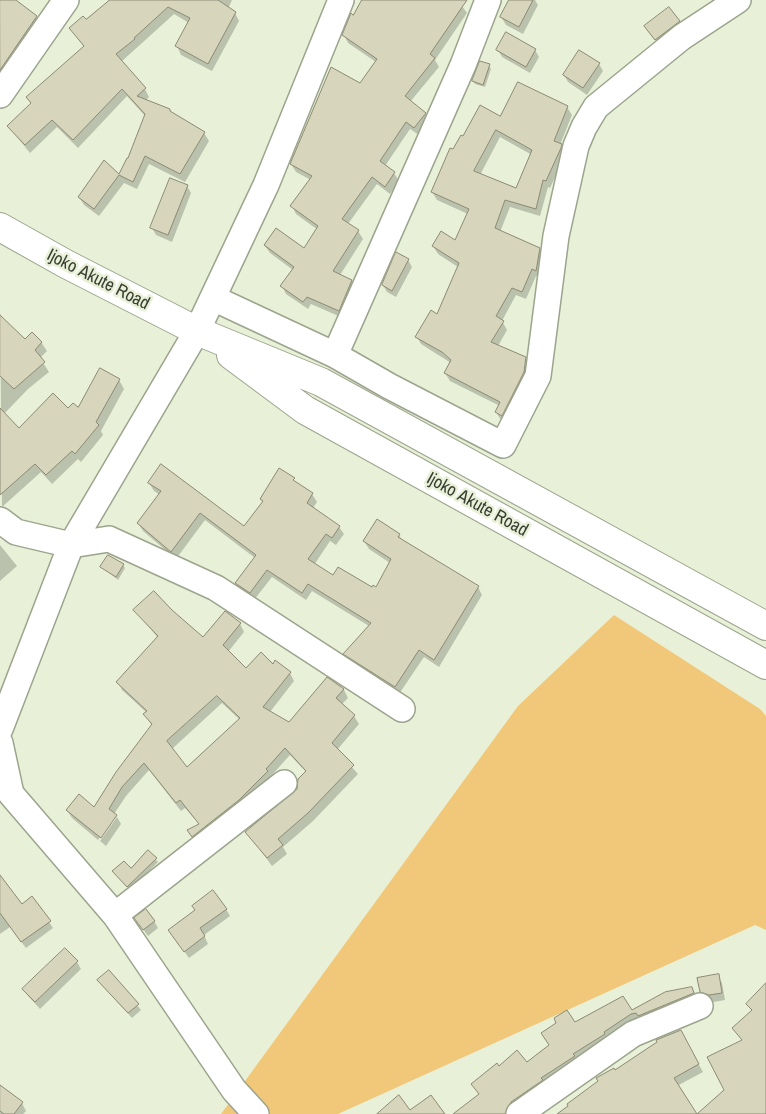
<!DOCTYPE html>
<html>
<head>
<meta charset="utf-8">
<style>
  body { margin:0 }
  canvas { display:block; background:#e8f1d8 }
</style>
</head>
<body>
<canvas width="766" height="1114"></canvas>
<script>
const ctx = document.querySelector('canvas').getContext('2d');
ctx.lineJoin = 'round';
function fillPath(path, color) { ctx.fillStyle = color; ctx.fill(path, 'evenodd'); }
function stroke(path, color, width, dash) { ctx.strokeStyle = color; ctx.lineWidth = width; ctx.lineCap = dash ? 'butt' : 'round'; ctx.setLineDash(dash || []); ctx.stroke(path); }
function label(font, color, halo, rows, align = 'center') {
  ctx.font = font + ' "Archivo Narrow",sans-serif'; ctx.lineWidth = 5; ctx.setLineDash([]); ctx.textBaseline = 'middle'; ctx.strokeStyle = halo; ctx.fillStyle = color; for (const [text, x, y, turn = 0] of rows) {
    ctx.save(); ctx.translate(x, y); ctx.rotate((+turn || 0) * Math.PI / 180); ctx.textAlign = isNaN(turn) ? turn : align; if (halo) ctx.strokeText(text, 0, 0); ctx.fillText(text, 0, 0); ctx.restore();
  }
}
fillPath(new Path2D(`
  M614,615L760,709L766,716V930L755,925L338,1114H221L518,706Z`), '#f1c779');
fillPath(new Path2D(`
  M0,0H15L36,17L41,25L0,78Z
  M108,0H232L228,9L235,13L239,21L212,71L181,55L177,46L189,23L174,14L121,62L145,89L149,97L145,101L170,110L172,114L204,133L209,141L185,182L149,164L137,189L124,183L99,216L84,205L79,197L104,162L119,176L127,159L129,160L145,116L127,96L78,148L57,127L30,153L8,126L32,104L28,97L84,47L71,29L85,21L109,2Z
  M363,0H455L462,6L467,13L435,60L439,67L410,102L425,114L430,121L419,135L410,129L385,166L394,173L399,181L390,194L377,184L348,224L358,231L363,239L340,275L351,280L356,288L343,318L311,304L308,309L286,294L282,286L293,270L270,253L265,246L304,249L318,230L296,214L292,206L311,180L296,172L291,164L360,85L376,62L348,43L344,35Z
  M510,0H535L538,5L523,34L506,25L501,17Z
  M679,22L683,29L660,46L650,34Z
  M498,50H535L539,57L530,73L502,57Z
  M599,64L603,71L587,95L568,82L564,75Z
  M489,66L491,69L485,87L475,84L473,81Z
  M567,107L572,115L560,145L565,153V156L550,188L548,187L540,216L510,207L500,232L539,249L544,257L540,278L536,276L526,299L516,295L502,321L507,330L498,346L525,358L530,366L506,423L501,420L496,412L500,406L450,381L445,373L451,363L421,344L417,337L437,316L458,267L438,254L433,246L455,242L468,214L437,200L432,192L454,151L464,138L500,117ZM500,137L532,155L517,189L480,175Z
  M187,186L191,193L172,242L156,235L152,228Z
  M408,260L412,267L396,297L387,292L383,285Z
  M0,313L1,317L25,340L41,342L47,351L40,358L49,372L28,389L4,414L19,430L69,410L79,409L119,380L124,389L101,431L103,435L81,462L78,459L52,484L41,472L2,507Z
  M149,483L244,528L263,503L261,499L312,494L317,502L313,508L339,527L344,534L336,545L330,541L314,565L333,577L372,589L377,588L390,563L369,549L364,541L399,535L403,542L478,587L482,595L439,667L424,657L399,694L349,662L345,654L369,626L312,591L306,600L272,577L254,600L241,591L236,583L255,558L205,520L176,559L143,531L138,523L160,495L154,491Z
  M0,545L17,566L0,581Z
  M123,565L125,568L118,580L102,567Z
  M135,610L171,611L203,639L240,624L244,632L228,652L246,670L273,665L290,673L294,681L270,712L289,724L327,679L344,690L348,698L341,705L354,716L359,724L337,750L358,774L313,821L283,847L287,854L272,866L247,832L298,789L306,772L290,755L270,777L271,780L194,839L189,831L200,825L185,808L181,811L149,770L126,796L114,814L117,817H114L98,840L72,818L67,810L95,809L152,726L145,715L147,713L122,690L118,682L158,638ZM222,703L240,720L187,769L172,749Z
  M117,817L121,824L106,846L100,841Z
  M148,851L158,862L130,890L116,874L131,870Z
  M0,877L21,906L49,922L53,928L26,948L10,927L0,934Z
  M226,909L230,916L204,935L208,944L189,958L174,937Z
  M154,921L158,928L148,936L140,925Z
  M77,962L81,969L40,1009L28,996L24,989Z
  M109,972L141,1010L132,1018L98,981Z
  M718,976L722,983L725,1000L714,1002L705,999L701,992Z
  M692,988L696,996L511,1114H463L480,1095L477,1092L499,1068L527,1064L575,1024L631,1011Z
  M680,1031L703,1072L677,1086L695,1114H629L615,1072Z
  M0,1087L22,1103L26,1111L23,1114H0Z`), '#0003');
const building = new Path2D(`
  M0,0H16L37,16L0,70Z
  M110,0H218L236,12L208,64L175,46L190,18L168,7L134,38L135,39L116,54L146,88L137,96L170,109V111L205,132L180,174L145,156L133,182L119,175L94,209L78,197L104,160L119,174L127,158H128L145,114L122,89L73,140L52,120L25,145L7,126L31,103L26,97L84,46L69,28L83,16L86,19Z
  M362,0H467L430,54L435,58L405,96L426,113L414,128L406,122L380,161L395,172L385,187L372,177L342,219L359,230L333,271L352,280L339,311L307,297L303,302L280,286L294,267L264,245L276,228L304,248L318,226L290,206L312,176L290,164L331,67L360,83L377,59L342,35L351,13L353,15Z
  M509,0H533L519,27L500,17Z
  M669,7L680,21L655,40L644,26Z
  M506,32L536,49L526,67L496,50Z
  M579,50L600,63L583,88L563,75Z
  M480,61L490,64L483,85L472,81Z
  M518,82L568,106L554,141L562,144L561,148L546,181L543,180L536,209L505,200L495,228L540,248L536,271L532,269L522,292L512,288L496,316L504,321L491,342L526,357L524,372L502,416L495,412L500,402L444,373L451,360L442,352L415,337L431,310L437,314L459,263L432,246L441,231L455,240L469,209L431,192L450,148L453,149L461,135L463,136L480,105L500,116ZM496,130L532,150L516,188L474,171Z
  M170,178L188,185L168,235L150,228Z
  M396,252L409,259L392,291L382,285Z
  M0,315L25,339L32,332L42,342L35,350L45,362L14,389L0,376Z
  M100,368L120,379L96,422L99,425L75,454L72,451L46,475L35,464L0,495V408L19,428L53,393L68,408L73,403L78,407Z
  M161,464L244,526L263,501L260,499L279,468L295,478L293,480L313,493L307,503L340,526L332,538L326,534L308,559L333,575L338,567L372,587L373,585L376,587L391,559L363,541L377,519L400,534L398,537L479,586L434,660L419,650L395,687L343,654L371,623L308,584L302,593L267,570L250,593L235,583L256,555L200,513L171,552L137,523L161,491L148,483Z
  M108,555L124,564L116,577L100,567Z
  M154,591L172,610L203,637L225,611L241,623L223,645L246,668L261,652L273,664L275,660L291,672L263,707L289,722L327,677L344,689L336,698L355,715L332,743L354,765L308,813L278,839L283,845L267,858L245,832L297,789L298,779L306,771L285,748L266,769L268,771L239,800L192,837L187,830L199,824L180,800L176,803L144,763L122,787L109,809L117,815L101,838L66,810L79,794L94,807L116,772L152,724L143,714L147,711L116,682L158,636L133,610ZM217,696L240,718L187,767L167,741Z
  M148,850L157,858L127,887L112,871L124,861L131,868Z
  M0,875L22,904L32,896L51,921L21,942L0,913Z
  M213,890L227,909L200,928L205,936L184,952L168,930L195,910L192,906Z
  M146,909L155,921L143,930L134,918Z
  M65,948L78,961L35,1002L22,989Z
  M109,970L139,1004L128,1013L97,980Z
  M719,974L722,993L709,995L700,992L697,978Z
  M766,983V1114H557L568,1106L567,1104L598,1081L596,1078L614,1068L615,1070L657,1042L656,1040L681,1030L699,1064L674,1078L697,1114L724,1090L707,1057L742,1040L732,1028L752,1010L746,1004Z
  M692,987L694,993L638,1016L636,1013L631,1014L604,1032L605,1034L573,1054L575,1056L541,1078L543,1080L511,1102L505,1114H453L479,1094L471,1084L497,1063L499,1066L517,1050L527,1062L549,1045L541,1033L556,1023L554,1018L567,1010L575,1022L623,996L632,1010L665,992Z
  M0,1085L23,1102L14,1114H4L0,1111Z
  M399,1095L410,1110L431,1095L445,1114H377Z`);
fillPath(building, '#d7d5bc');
stroke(building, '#8c8a72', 1);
const minor = new Path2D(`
  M0,95L66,0
  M213,298L335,355L389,386L503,445L538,376L556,236L576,146L584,127L596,107L682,37L738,0
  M335,355L463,65L488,0
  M0,520L16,532L71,545L109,539L216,588L402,709
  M0,729L71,545L197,331L266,185L341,0
  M0,743L11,794L115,915L234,1090L256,1114
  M115,915L284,783
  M519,1114L633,1034L700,1006`);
const major = new Path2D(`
  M0,227L66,264L197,331L321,382L766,626
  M231,355L305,410L766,665`);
stroke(minor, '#9ca48d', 28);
stroke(major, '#9ca48d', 30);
stroke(minor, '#fff', 25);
stroke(major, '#fff', 28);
label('18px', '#3a3d33', '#e8f1d8', [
  ["Ijoko Akute Road",98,280,27],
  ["Ijoko Akute Road",477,505,29]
]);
</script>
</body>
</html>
